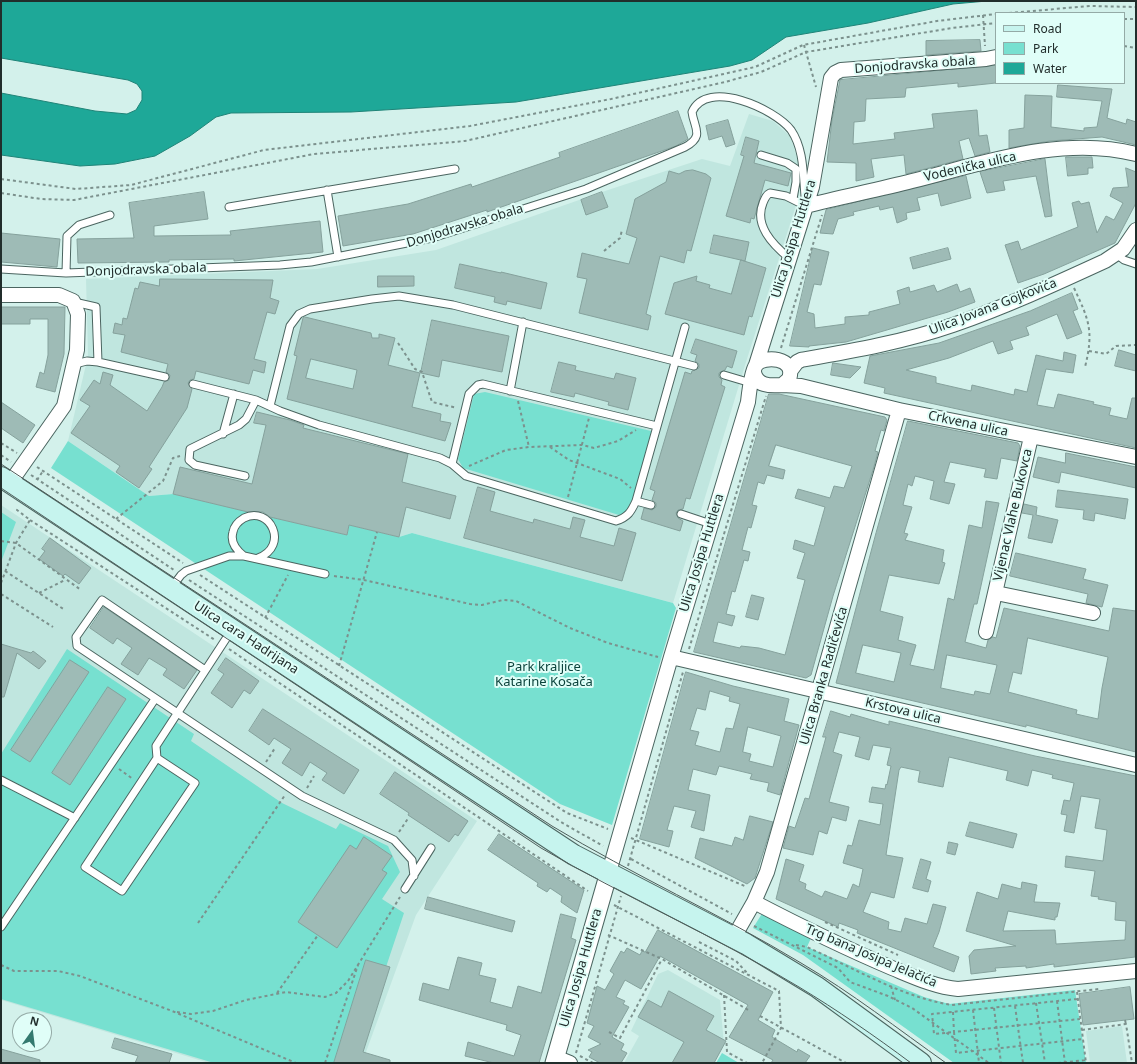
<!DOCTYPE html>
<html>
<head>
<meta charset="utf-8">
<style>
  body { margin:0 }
  #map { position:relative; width:1137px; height:1064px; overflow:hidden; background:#d3f1eb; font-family:"Noto Sans",sans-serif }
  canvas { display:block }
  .frame { position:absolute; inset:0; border:2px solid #212d2b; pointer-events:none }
  .legend { position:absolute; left:995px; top:12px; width:130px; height:72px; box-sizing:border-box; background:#e0fef8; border:1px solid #94aaa6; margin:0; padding:5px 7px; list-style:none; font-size:12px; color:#212d2b }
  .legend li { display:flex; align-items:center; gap:8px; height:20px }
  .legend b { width:20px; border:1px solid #94aaa6 }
  .north { position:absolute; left:12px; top:1012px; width:40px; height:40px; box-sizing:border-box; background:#e0fef8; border:1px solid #94aaa6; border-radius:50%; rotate:14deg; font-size:11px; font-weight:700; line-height:16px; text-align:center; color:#212d2b }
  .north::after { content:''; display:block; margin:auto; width:14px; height:18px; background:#347a70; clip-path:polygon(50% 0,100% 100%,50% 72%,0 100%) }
</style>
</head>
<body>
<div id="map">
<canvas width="1137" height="1064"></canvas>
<div class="frame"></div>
<ul class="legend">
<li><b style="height:5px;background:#c6f4ee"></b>Road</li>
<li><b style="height:11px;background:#77e0d0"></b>Park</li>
<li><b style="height:11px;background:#1ea898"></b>Water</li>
</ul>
<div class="north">N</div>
</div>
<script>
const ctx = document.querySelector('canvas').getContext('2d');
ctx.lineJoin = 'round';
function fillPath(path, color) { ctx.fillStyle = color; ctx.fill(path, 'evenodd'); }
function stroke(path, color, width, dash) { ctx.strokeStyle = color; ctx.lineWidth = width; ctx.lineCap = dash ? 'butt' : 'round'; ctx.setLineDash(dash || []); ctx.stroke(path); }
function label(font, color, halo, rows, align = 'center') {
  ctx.font = font + ' "Noto Sans",sans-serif'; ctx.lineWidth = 4; ctx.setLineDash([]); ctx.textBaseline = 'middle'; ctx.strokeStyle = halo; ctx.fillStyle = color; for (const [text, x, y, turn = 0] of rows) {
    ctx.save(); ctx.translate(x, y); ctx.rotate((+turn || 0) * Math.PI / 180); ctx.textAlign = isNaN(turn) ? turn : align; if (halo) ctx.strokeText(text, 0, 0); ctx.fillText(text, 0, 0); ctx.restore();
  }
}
fillPath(new Path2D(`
  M749,114L773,121L790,136L800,166L799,196L746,362L673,603L412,533L399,537L349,525L347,535L173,494L149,496L68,441L88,356L86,279L317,269L436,250L602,192L702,159L730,166Z
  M1,505L477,821L416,915L362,1063H209L1,1000Z
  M668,970L720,1000L724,1045L714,1063H624L639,1036L631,1031L658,974Z
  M1122,1026L1127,1063H1090L1086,1031Z`), '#c0e6df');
fillPath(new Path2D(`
  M485,392L651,431L655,440L631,510L619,515L463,468L458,459L474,394Z
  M68,441L149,496L173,494L347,535L349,525L399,537L412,533L673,603L676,608L612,825L560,804L51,468Z
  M1,512L16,522L1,562Z
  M67,649L194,734L191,741L282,803L336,829L340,823L388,846L400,872L382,899L404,913L354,1063H214L1,999V754Z
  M763,912L811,938L807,947L924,997L949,1004L1075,990L1086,1063H954L803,955L753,928Z
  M722,1053L739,1063H716Z`), '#77e0d0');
const water = new Path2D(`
  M1,1H987L953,4L868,23L786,37L752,60L730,66L516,102L351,112L231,113L216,117L190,136L155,156L115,164L80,166L1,155V93L95,111L127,114L136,110L142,100V91L137,84L128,80L1,58Z`);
fillPath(water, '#1ea898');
stroke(water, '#1f8377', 1);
const building = new Path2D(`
  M980,40L981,51L926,55V41Z
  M996,66V83L958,87V83L906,88L905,97L866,99L865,121L854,122L853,144L895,139L894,133L934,128L932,114L977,110L979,136L987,135L990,152L975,156L969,138L959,141L963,159L906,174L904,155L871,159L874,177L856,181V163L827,162L832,120L840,80Z
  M1058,85L1112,89L1107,118L1126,124L1127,119L1136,122V145L1102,137L1050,141L1009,148V130L1024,128L1025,95L1052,96L1051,127L1084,131V128L1097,127L1102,101L1057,97Z
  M678,111L688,139L676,146L487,212V210L413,234L343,246L338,216L408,204L471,184L472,187L560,157L559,153Z
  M728,120L735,144L726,147L722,136L709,140L706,126Z
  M746,137L759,141L754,163L791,173L788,186L765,180L754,219L751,218L750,223L726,216L744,156L741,155Z
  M1066,157H1092L1093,168H1088V174L1068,176Z
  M1045,159L1052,216L1045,217L1036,176L1003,181L1005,190L987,193L980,172Z
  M1126,168L1136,172V203L1115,243L1044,274L1018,283L1005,245L1018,241L1021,250L1078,227L1072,203L1079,201L1081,204L1089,202L1097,233L1106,216L1114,220L1123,203L1110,196L1113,188L1128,187Z
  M693,170L706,174L711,178L691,251L687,250L684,263L660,256L646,314L651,316L648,330L579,313L587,279L577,277L582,253L629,264L637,238L626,234L635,199L666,182L669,171L679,174L685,171Z
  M966,176L971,198L941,206L938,193L917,198L920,210L906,213L907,219L897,223L893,207L880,210L879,206L853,212L854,215L838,219L833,234L820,233L826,210Z
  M204,192L208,219L154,226V236L231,235L230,231L320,221L323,252L234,261V259L169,260V262L78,263L77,239L134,238L129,203Z
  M602,192L608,207L586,215L581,200Z
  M1,233L60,239L57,267L1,262Z
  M714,235L749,242L745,261L710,253Z
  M813,248L829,252L821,285L814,284L807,312L814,314L815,328L845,324V317L869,315V312L900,304L897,291L909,287L910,292L934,285L937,292L957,284L960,292L970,288L975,302L948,312L846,342L809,346V347L790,346Z
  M948,248L951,259L913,269L910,258Z
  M741,260L766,268L752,317L749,316L744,335L665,314L674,283L697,276L696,281L710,285L709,288L731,294Z
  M460,264L501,273V272L547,283L541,309L507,301L506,305L494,302L495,297L455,288Z
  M378,276H414V286L378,287Z
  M160,279L273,280L270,298L279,301L275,314L267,312L254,359L266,362L264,373L253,370L249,384L196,371L194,379L190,380L188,383L192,389L187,408L149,467L152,469L139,488L116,472L120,466L71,433L90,406L80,400L94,380L100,384L103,372L113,375L110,385L147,411L162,387L164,382L169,380L170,375L166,372L168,364L121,352L125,335L113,333L115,323L122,325L123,318L127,319L135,288L138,289L140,282L159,286Z
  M1072,293L1078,309L1073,311L1082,333L1067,339L1057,314L1026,327L1029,335L1010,341L1013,349L998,354L993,341L949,358L906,370L936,377V383L971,391L972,385L1014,395L1015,389L1027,392L1036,355L1063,361L1064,352L1076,355L1073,373L1046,369L1037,405L1054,408L1058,394L1094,402L1093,404L1111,408L1109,415L1127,419L1132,398H1136V448L884,393L885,388L864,383L870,356L939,343L1030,311Z
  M1,307H65L64,354L55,392L36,387L40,372L44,374L48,355V319H30V324H1Z
  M305,317L371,333L372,338H379V334L395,338L388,365L420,373L412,407L441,414L440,421L451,423L445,441L287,399L297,356L294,355L303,318ZM311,359L357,370L353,389L306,378Z
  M432,320L509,336L502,372L442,360L439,377L421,373Z
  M696,339L737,351L732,368L727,366L725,370L719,373V377L722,380L721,385L725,387L690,499L686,498L683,509L678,510L676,513L678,518L683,521L680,531L641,519L644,508L652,510L656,507V503L652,500L655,491L650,489L685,372L691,374L692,371L699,368V364L695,361L697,355L691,353Z
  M1119,350L1136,355V371L1115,366Z
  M559,362L576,366L575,370L614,379L616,373L636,378L628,410L608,405L609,402L575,393L574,397L551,392Z
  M833,363L861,367L850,378L831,375Z
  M769,394H779L885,417L887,420L884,431L881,430L875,451L878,452L873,470L833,596L811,675L806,678L694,652ZM776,445L852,466L844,488L834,486L830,498L798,489L795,498L825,507L814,546L795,540L793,549L805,553L797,578L805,580L785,655L759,648L741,646L740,648L713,642L718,622L732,626L735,616L726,614L732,591L735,592L744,560L748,561L750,552L742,550L748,527L751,528L757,506L752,505L758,482L764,484L767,475L783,479L785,470L769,466Z
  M1,402L35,425L23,443L1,428Z
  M257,412L290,420L304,425L303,428L408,454L402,482L456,496L450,519L406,507L399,537L349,525L347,535L270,517L263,512H248L173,494L180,467L252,484L266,425L254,423Z
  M908,421L1018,443L1020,446L1017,461L1001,458L997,479L984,477L986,469L950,462L944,482L955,484L949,504L930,499L934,481L915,476L912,486L908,484L903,505L912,507L904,533L908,534L905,540L944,550L942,562L945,563L939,584L889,575L880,611L903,617L898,640L916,645L910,665L934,670L948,598L954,600L969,525L982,528L986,501L999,503L977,604H974L965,642L986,648L988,640L993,637L996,638L1004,608L1109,631L1113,608L1136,611V752L1026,725V727L836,683L876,533ZM1028,638L1108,657L1102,688L1098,719L1076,714L1077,710L1008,692L1013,672L1021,674ZM863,645L901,653L894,682L856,673ZM947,655L997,665L990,694L975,691L974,695L941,688Z
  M1066,453L1136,467V488L1061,472L1059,483L1033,477L1038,457L1065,463Z
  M478,487L495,492L490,511L533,523L534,519L570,529L573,517L585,520L580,537L614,546L619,528L636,533L622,581L464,538Z
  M1058,490L1128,499L1125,519L1095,513L1094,521L1083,519L1084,510L1056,507Z
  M1024,504L1037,507L1036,515L1058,520L1052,543L1028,538L1033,515L1022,513Z
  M50,538L91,568L79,584L65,574L63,576L39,559L45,551L42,549Z
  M1016,553L1086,569L1083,579L1108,585L1102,607L1086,603L1088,594L1010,576Z
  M752,595L764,598L758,620L746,617Z
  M104,607L197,670L184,689L163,675L167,669L149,658L138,675L121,664L132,648L117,638L113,644L90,628Z
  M1,644L31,653L33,651L46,661L39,669L17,653L4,697H1Z
  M226,658L259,681L250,694L244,690L232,708L211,693L224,674L218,670Z
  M70,660L89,672L30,762L11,750Z
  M686,672L733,686L789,699L784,721L799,725L780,795L767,791L769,783L750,779L752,774L719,766L716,775L693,769L688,790L710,795L704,831L691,827L696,811L674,806L667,830L673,831L669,847L640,839ZM710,691L730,697L729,701L740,704L733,729L726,728L720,752L695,745L699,732L690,730L697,708L705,710ZM748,727L781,736L773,767L749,761L751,754L743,752Z
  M108,687L126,699L70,785L52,773Z
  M263,709L359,770L344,794L322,780L327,773L310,762L302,776L282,763L291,749L274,738L269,745L249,731Z
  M831,711L850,717L851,714L889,725V721L1035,756L1136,776L1135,957L1054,967V964L1026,968V966L995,968L996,971L971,974L969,956L974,950L1016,946L966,931L977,892L998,899L1002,884L1021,889L1022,882L1037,885L1034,902L1060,903L1057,917H1055V920L1008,911L1003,931L1055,930L1056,944L1125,940L1126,921L1115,920L1116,902L1098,899L1099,897L1091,896L1095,871L1065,867L1066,856L1103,861L1107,830L1095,828L1100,799L1081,796L1074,833L1064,831L1067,815L1061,814L1064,800L1070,801L1074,783L1052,778L1053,775L1032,770L1028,786L1006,780L1008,771L949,757L943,787L918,782L920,771L901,767L899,770L886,855L903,858L894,898L871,892L863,912L889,922L888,929L901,932L905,918L927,924L933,904L946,907L939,932L933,947L959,957L954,972L857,933L858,930L839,923L838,927L776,899L786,859L804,865L799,881L806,884L805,889L822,897L825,891L847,899L853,884L859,887L863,869L843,863L848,845L852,846L859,820L880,825L883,804L869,802L872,787L885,789L886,784L887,785L891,766L887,765L891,748L873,745L869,760L855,756L860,737L839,732L833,752L842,755L829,802L849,807L846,821L832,817L827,834L819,831L813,855L783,848L789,826L795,828L805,798L809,799L826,737H823Z
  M395,772L468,821L458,836L455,834L449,842L408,815L409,813L380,794Z
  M750,816L773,822L755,878L747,884L695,858L700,838L732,846L735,837L743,840Z
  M970,822L1017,834L1013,848L966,836Z
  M499,834L584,890L577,913L561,902L562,896L550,888L547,892L537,886L538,883L488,850Z
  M364,837L392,856L382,870L387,873L337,948L298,922L350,845L356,849Z
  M949,842L958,844L955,855L947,853Z
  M921,859L931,862L926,879L931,881L928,892L913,888Z
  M428,897L515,921L512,932L425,909Z
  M561,914L576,918L571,938L576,940L539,1063H494L465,1056L468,1042L514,1056L521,1035L506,1030L507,1025L419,1000L423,983L449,990L458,957L482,963L479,975L496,979L490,1002L512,1008L518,986L541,993Z
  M658,930L773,992L758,1020L775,1030L772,1037L797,1052L798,1049L810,1056L805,1063H771L773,1060L729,1037L748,1005L660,956L641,989L625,980L616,997L625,1001L623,1004L629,1007L612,1037L624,1044L621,1050L627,1053L621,1063H600L589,1057L592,1052L588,1050L601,1044L588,1037L594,1026L587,1023L597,986L605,990L614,974L610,971L621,951L624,953L627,948L640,955L642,951L645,952Z
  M366,960L390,967L363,1052L390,1060V1063H334Z
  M1130,987L1134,1019L1083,1025L1079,994Z
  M669,991L714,1016L706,1030L726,1041L714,1063H672L684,1042L638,1017L648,1000L661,1007Z
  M115,1038L172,1054L169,1063H135L138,1056L112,1048Z
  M1,1049L40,1060V1063H1Z`);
fillPath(building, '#9ebbb6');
stroke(building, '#85a19c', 1);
const service = new Path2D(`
  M761,155L787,163L796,169V182L793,199
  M327,190L338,257
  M229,207L455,169
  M1116,254L1124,260L1136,264
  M789,258C772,244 754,225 763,203C765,198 766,195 770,193L786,196L806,206
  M1,269L66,273L280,265L311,262L432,238L586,189L685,147C705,136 694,128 692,112C707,78 775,109 791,130C804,149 803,174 805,196
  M66,273L67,236L79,225L110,215
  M74,302L96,307L98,362
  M75,364L87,361L98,362L165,377
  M724,375L751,383
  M193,384L256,400L280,411L319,425L440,458L452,464L466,476L616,521C628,517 631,512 636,501L685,327
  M510,391L523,322
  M270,406L290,326L299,314L310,309L372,299L399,296L453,305L694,366
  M223,434L234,394
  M452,464L469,394L478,385L483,384L657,426
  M245,476L195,465L189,460L190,449L239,425L246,419L256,400
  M636,501L651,505
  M681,514L711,524
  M244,556C236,550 230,542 233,532C234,526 239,521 244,518C270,505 290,546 258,558
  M172,587L181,575L186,571L229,556H244L325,574
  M205,670L102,600L76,637L77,646L302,796L394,840L412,860L414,876
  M157,758L195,783L122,891L85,867L157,758L156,746L231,631
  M1,780L75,818
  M405,889L431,848
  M1,927L155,699`);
const minor = new Path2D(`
  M806,206C841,197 877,190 912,181C984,163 1062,135 1136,154
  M1,295H59L73,301L78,314L77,350L64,406L10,483
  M756,365L812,187L831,78L835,73L841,70L986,59L996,57
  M791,370L797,362L801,360C852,351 904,342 953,325C1005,307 1055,284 1105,261L1123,249L1136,230
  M782,385L801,386L899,410L1136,457
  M996,593L1093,613
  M986,632L1031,437
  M671,657L1136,765
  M609,872L671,657L748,402C749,393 751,373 756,365C763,355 797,357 789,379L782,385C770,386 756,386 754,372
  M754,902C800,926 845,948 892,968C914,977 935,987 958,989L1136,971
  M734,937L754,902L767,872L899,410
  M555,1057L570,1063`);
const tertiary = new Path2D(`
  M554,1063L609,872`);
const secondary = new Path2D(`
  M1,477L574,855L746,944L817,987L921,1063`);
stroke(service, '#4b6560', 9);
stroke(minor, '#4b6560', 16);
stroke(tertiary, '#4b6560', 19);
stroke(secondary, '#4b6560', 22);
stroke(new Path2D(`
  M1009,13L1090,6L1136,7
  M983,15L985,46
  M1124,19H1136
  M804,45L816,87
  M1124,46L1136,48
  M1,179L76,189L131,185L264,150L470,126L611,99L755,67L803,45L937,21L996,14
  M1,193L41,199L74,200L314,154L465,141L725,82L761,72L806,52L952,28L996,23
  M604,251L620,238L622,230
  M1074,288C1089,320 1094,331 1085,367
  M398,343L415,369L422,372L432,402L457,408
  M781,348L822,215
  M1089,351L1106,354L1116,346L1136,345
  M518,401L529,447
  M1,443L17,453
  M550,447L569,460L620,479L631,488
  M1,455L11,462
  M469,466L506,450L529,447L582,445L594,448L618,441L636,430
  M37,467L183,563
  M31,475L174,570
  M37,480L43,471
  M568,497L589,418
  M116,519L163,481L173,458L180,456
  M30,520L215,640
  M1,541L16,543L81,590
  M5,571L65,610
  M200,575L567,813L608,829
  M334,576L364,580L470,604L482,605L503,600L516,601L570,628L608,643L658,657
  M189,580L561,822L603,846
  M1,583L16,543L30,520L17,510L19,507
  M39,593L65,580
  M1,594L53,627
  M265,618L288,575
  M229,649L588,891
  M689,649L766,396
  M339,666L377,532
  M266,762L275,748
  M119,769L133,779
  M307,788L314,776
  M399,832L409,817
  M631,838L747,887
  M631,859L732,914
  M628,866L683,672
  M614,905L779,991L781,1028L762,1063
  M825,922L898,955
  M198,923L285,795
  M754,926L838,968L850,982L888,996L912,1008L989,1063
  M608,935L662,959L750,1011
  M699,942L736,961L749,975
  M796,945L807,947C854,968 901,997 952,1005L1099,989
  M1,965L14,971H58L80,976L172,1011L296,1063
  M891,986L895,1000
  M1077,992L1086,1063
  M277,993L318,935
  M724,995L727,1052L747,1063
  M1077,999L932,1014L934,1034L954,1032L956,1053L1083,1039
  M1057,1001L1065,1063
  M1036,1003L1045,1063
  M1015,1006L1023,1063
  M994,1008L1001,1063
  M973,1010L979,1063
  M177,1012L191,1014L213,1011L246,1000L286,992L325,997L336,993L348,981L400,897
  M953,1012L954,1032L1080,1019
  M760,1016L846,1063
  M1125,1020L1126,1024
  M1082,1030L1126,1024L1132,1063
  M609,1032L620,1038L662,959
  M576,1053L621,896
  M580,1056L593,1063
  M325,1063L358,965
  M1058,1063L1086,1060`), '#7c918d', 2, [3, 3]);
stroke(service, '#fff', 7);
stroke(minor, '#fff', 14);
stroke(tertiary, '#fff', 17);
stroke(secondary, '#c6f4ee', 20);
stroke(new Path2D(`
  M1,464L552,826C633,875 720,914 801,963C852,993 898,1029 946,1063
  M1,488L541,848C625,897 715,936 799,987C837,1010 875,1036 911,1063`), '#4d5d5a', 1);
label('13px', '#212d2b', '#e0fef8', [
  ["Donjodravska obala",915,65,-4],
  ["Vodenička ulica",970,167,-13],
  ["Donjodravska obala",465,226,-17],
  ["Ulica Josipa Huttlera",794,239,-73],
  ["Donjodravska obala",146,270,-2],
  ["Ulica Jovana Gojkovića",993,307,-21],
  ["Crkvena ulica",968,424,12],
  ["Vijenac Vlahe Bukovca",1013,515,-77],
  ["Ulica Josipa Huttlera",702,553,-73],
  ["Ulica cara Hadrijana",246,638,33],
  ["Ulica Branka Radičevića",824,676,-74],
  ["Krstova ulica",903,711,13],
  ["Trg bana Josipa Jelačića",871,956,23],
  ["Ulica Josipa Huttlera",581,968,-74]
]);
label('13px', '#0b433c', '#e0fef8', [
  ["Park kraljice",544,667],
  ["Katarine Kosača",544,682]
]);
</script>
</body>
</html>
